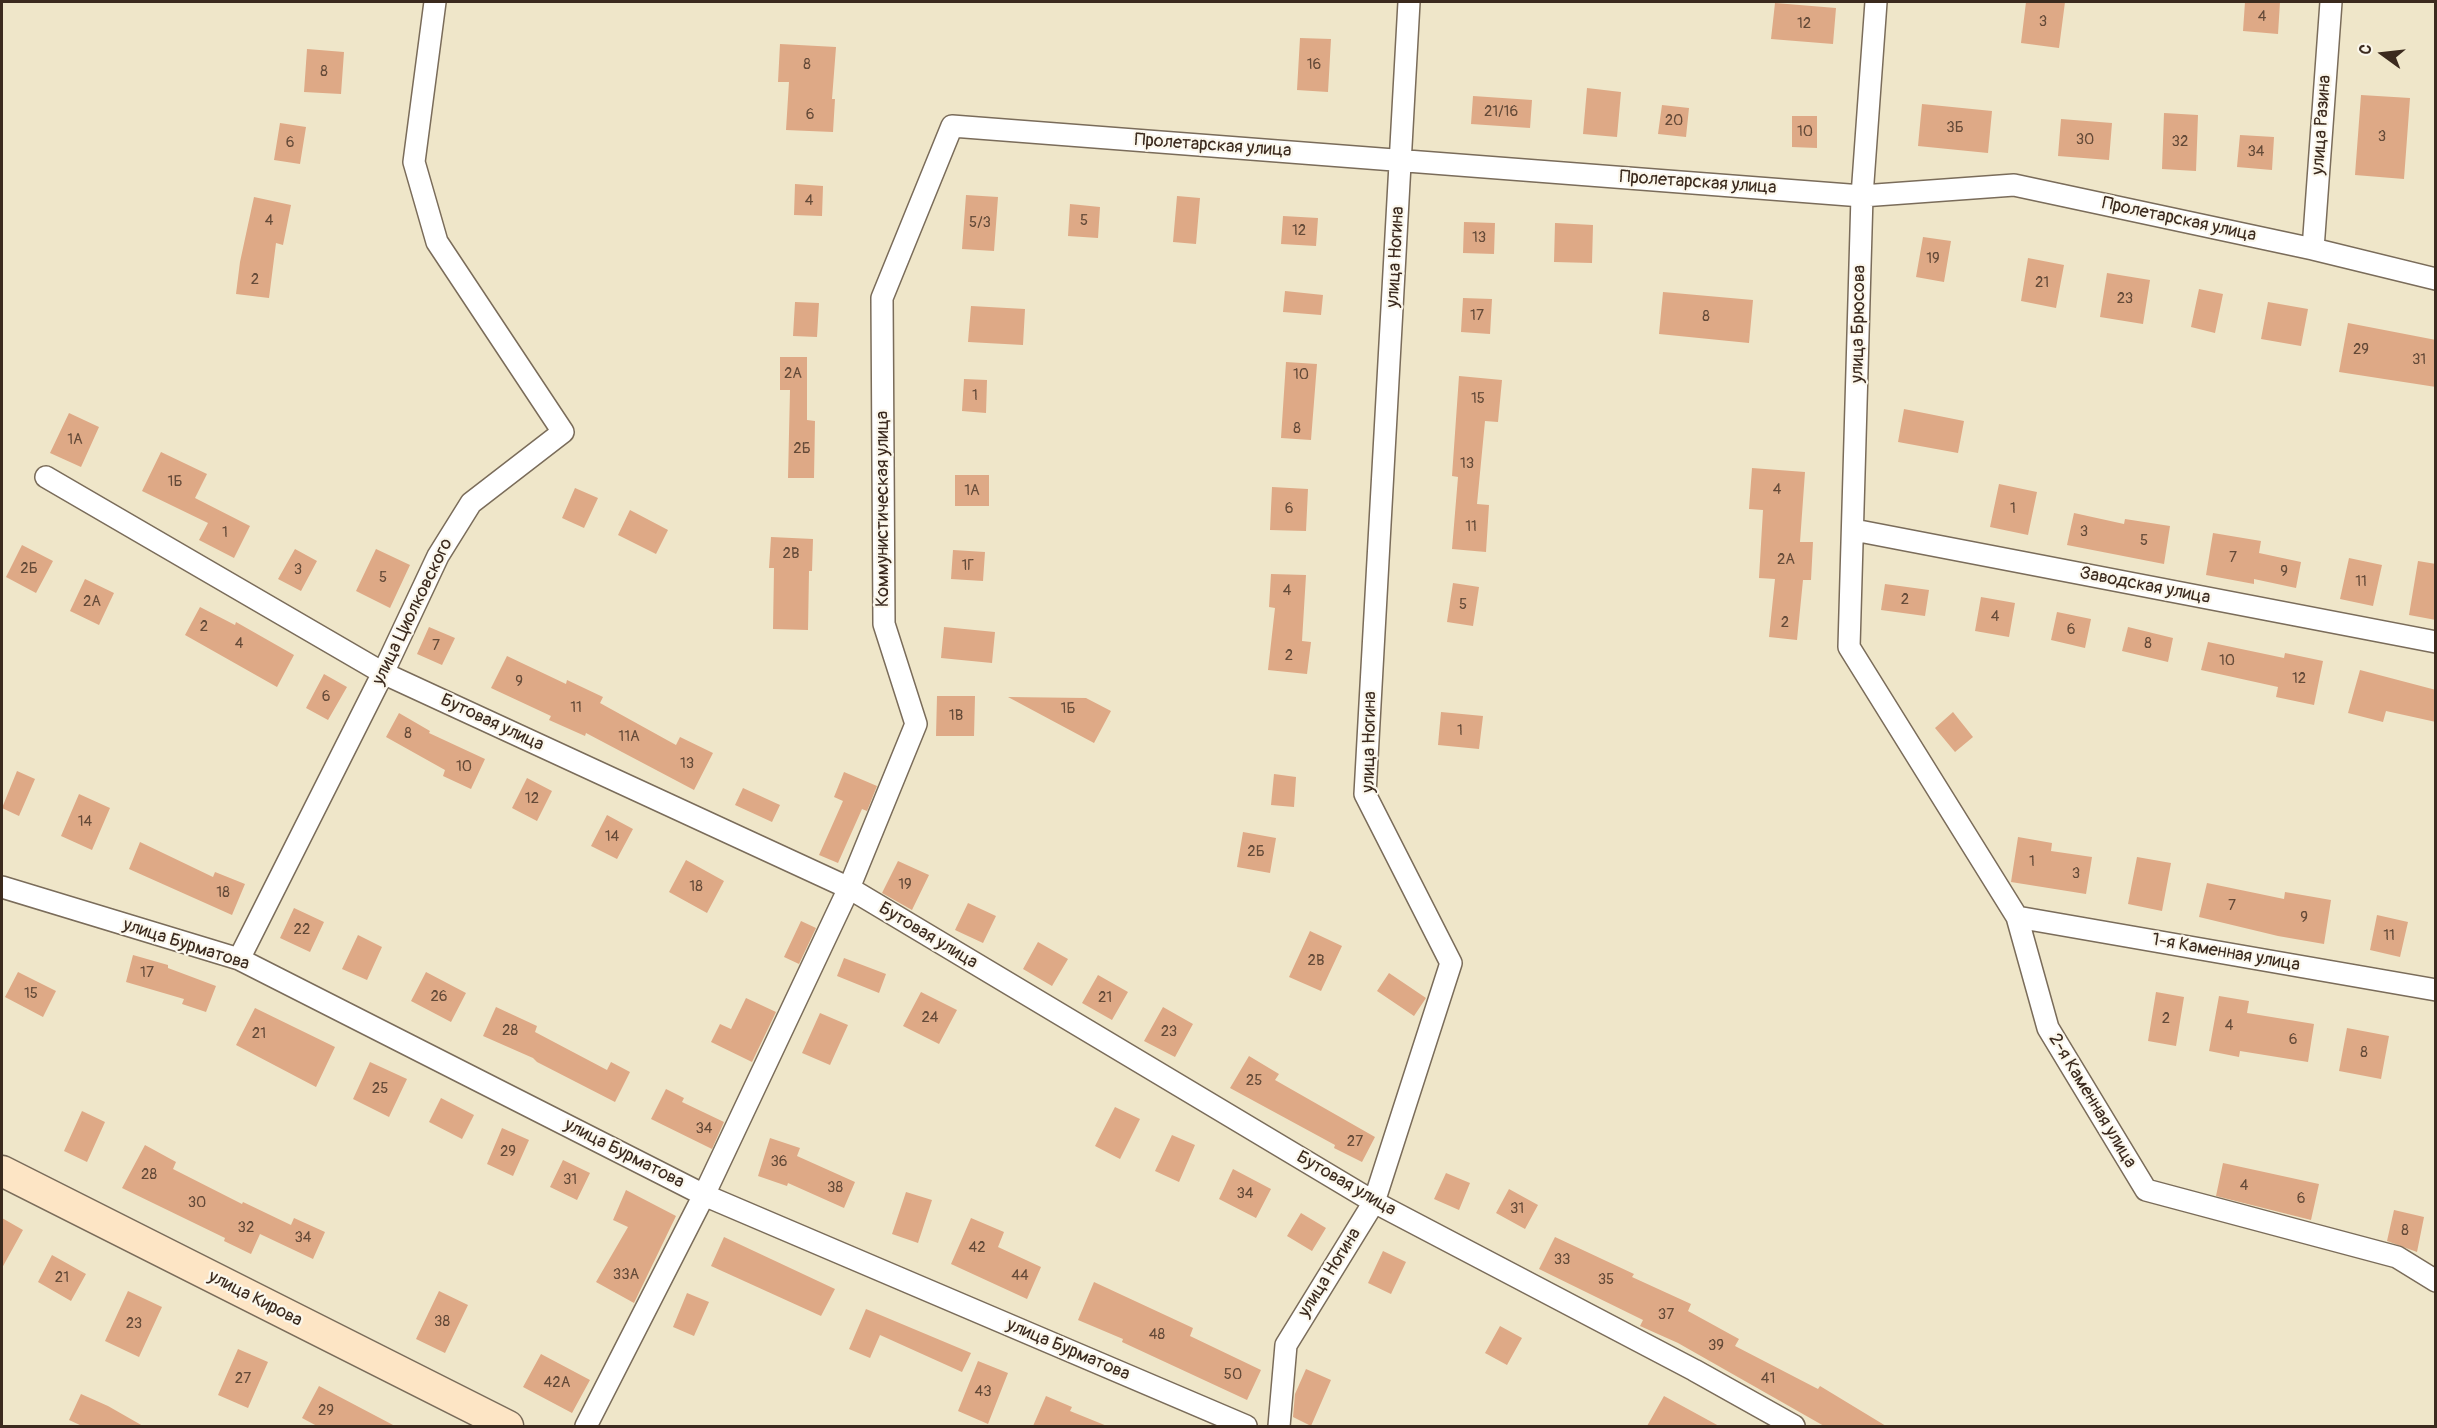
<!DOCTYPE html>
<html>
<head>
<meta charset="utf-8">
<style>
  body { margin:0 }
  #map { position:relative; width:2437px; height:1428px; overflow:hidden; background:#efe6c9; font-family:Pangolin,sans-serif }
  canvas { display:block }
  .frame { position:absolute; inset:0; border:3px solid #3b2a1e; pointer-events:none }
  .north { position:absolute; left:2353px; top:24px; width:60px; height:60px; -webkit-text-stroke:4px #fbf7ec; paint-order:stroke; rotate:285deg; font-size:16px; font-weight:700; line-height:24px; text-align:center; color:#3b2a1e }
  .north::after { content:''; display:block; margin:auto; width:21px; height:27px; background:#3b2a1e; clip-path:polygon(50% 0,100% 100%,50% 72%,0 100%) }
</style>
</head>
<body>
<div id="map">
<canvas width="2437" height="1428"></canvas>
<div class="frame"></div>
<div class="north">С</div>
</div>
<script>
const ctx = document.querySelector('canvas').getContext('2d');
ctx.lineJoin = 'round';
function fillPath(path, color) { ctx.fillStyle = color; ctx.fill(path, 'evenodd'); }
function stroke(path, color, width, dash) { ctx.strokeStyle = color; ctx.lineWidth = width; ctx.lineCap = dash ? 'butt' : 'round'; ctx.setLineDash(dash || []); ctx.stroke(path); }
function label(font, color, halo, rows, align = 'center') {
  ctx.font = font + ' Pangolin,sans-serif'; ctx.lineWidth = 4.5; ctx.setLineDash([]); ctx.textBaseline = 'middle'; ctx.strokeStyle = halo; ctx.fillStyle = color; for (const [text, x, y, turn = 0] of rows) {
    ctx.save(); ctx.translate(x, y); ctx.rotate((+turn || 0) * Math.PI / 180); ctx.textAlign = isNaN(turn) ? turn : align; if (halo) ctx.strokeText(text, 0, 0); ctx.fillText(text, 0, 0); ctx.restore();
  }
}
fillPath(new Path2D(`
  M2026,2H2065L2059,48L2021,43Z
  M2245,2H2280L2278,34L2243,31Z
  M1775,3L1836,8L1833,44L1771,39Z
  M1300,38L1331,39L1328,92L1297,90Z
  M780,44L836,47L832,99H835L833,132L786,130L789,82H778Z
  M307,49L344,52L341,94L304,92Z
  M1587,88L1621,92L1617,137L1583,134Z
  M2361,95L2410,98L2404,179L2355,175Z
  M1473,96L1532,100L1530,128L1471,124Z
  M1922,104L1992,111L1988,153L1918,146Z
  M1662,105L1689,108L1686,137L1658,134Z
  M2164,113L2198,115L2196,171L2162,169Z
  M1792,116H1817V148L1792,147Z
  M2061,119L2112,123L2109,160L2058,156Z
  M280,123L306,127L300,164L274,160Z
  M2240,135L2274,137L2272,170L2237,167Z
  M795,184L823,186L822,216L794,215Z
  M966,195L998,197L994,251L962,249Z
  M1177,196L1200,198L1196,244L1173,242Z
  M254,197L291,205L283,245L276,243L269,298L236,294L240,262Z
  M1070,204L1100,207L1098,238L1068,236Z
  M1283,216L1318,218L1316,246L1281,244Z
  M1464,222L1495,223L1494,254L1463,253Z
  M1555,223L1593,225L1592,263L1554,262Z
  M1923,237L1951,241L1944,282L1916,277Z
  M2028,258L2064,265L2056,308L2021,301Z
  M2107,273L2150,280L2143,324L2100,317Z
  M2199,289L2223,294L2215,333L2191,327Z
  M1285,291L1323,295L1321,315L1283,312Z
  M1663,292L1753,300L1749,343L1659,334Z
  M1463,298L1492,299L1490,334L1461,332Z
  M795,302L819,303L817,337L793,336Z
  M2268,302L2308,309L2301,346L2261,339Z
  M971,306L1025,309L1023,345L968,342Z
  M2348,323L2436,340V387L2339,372Z
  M780,357H807V420L815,421L814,478H788L790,390H780Z
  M1286,362L1317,364L1311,440L1281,438Z
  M1459,376L1502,380L1498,422L1485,421L1477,504L1489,505L1486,552L1452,549L1458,477L1452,476Z
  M964,379L987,380L986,413L962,411Z
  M1904,409L1964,421L1958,453L1898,442Z
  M69,413L99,427L81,467L50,453Z
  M161,452L207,474L195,498L250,526L234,558L199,540L208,523L142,491Z
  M1752,468L1805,472L1800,542H1813L1811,580H1803L1797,640L1769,637L1775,579L1759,578L1763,510L1749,509Z
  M955,475H989V506H955Z
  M1999,484L2037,492L2028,535L1990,527Z
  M1272,487L1308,489L1306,531L1270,530Z
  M575,488L598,498L584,528L562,518Z
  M630,510L668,530L656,554L618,535Z
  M2074,513L2124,524L2125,519L2170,526L2164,564L2067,545Z
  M2213,533L2261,541L2259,553L2301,562L2296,588L2254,579V584L2206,575Z
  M771,537L813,539L812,571H809L808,630L773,629L774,568H769Z
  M22,545L53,561L36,593L6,577Z
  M295,549L317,561L301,591L278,579Z
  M376,549L410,565L390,608L356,591Z
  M953,550L985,552L983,581L951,579Z
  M2349,558L2382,565L2373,606L2340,599Z
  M2418,561L2436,564V620L2409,615Z
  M1271,574L1306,575L1302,641L1311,642L1307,674L1268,670L1275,608L1269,607Z
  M85,579L114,593L99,625L70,611Z
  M1453,583L1479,587L1473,626L1447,622Z
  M1885,584L1929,590L1925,616L1881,610Z
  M1981,597L2015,603L2009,637L1975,631Z
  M200,607L235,625L236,622L294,655L277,687L185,635Z
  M2057,612L2091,619L2085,648L2051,640Z
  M429,627L455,638L442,665L417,654Z
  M944,627L995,632L992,663L941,658Z
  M2128,627L2173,638L2168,662L2122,651Z
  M2208,642L2284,658L2285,653L2323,661L2314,705L2276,697L2278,687L2201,670Z
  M507,656L566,684L567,680L603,697L600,703L676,745L680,737L713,753L694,790L586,733L585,736L549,720L551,716L491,688Z
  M2360,670L2436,690V722L2386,711L2383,722L2348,713Z
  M324,674L347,687L328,720L306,708Z
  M937,696H975L974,736H936Z
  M1008,697L1086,698L1111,711L1094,743Z
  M1441,712L1483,716L1479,749L1438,745Z
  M1953,712L1973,737L1955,752L1935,728Z
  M399,713L430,731L429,733L485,759L471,789L443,776L445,770L386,737Z
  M17,771L35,779L19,816L2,808Z
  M844,772L877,786L867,811L862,809L838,863L819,855L843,801L834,797Z
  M1274,774L1296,777L1294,807L1271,805Z
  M527,778L552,791L537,821L512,808Z
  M743,788L780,805L772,822L735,805Z
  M79,794L110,808L92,850L61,836Z
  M607,815L633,829L617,859L591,846Z
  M1243,832L1276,838L1270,873L1237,867Z
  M2018,837L2052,843L2051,851L2092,857L2086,894L2011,882Z
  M140,842L213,877L215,872L245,884L232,915L129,869Z
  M2137,857L2171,863L2162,911L2128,904Z
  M686,860L724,881L707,913L669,892Z
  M898,861L929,875L912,910L882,893Z
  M2207,883L2284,899L2285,892L2331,900L2324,944L2278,936L2199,917Z
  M968,903L996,916L983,943L955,930Z
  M294,908L324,922L310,952L280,938Z
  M2377,915L2408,922L2400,957L2370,950Z
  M801,921L816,928L799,964L784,957Z
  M1310,931L1342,946L1321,991L1289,977Z
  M358,935L382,947L367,980L342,969Z
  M1038,942L1068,959L1052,986L1023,969Z
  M133,955L168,965V968L216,986L206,1012L182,1004L184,999L126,982Z
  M844,958L886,974L879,993L837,976Z
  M18,972L56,991L43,1017L5,997Z
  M426,972L466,993L451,1022L411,1001Z
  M1389,973L1426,998L1414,1016L1377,991Z
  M1098,975L1128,992L1112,1020L1082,1003Z
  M921,992L957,1010L939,1044L903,1026Z
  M2156,992L2184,997L2176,1046L2148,1041Z
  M2219,996L2249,1001L2247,1013L2314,1024L2308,1062L2240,1051L2239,1057L2209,1051Z
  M746,998L776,1012L752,1062L711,1042L720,1024L731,1029Z
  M496,1007L537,1026L535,1032L607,1070L611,1062L630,1072L615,1102L537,1062L533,1058L483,1036Z
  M1163,1007L1193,1024L1175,1057L1144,1041Z
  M255,1008L335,1047L316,1087L236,1045Z
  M820,1013L848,1025L830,1065L802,1053Z
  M2347,1028L2389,1036L2381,1079L2339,1071Z
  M1249,1056L1279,1074L1275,1080L1375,1137L1362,1162L1334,1148L1335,1145L1230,1088Z
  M370,1062L407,1079L389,1117L353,1099Z
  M666,1089L684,1098L682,1102L724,1122L712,1149L651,1119Z
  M441,1098L474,1115L462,1139L429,1122Z
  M1115,1107L1140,1119L1120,1159L1095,1146Z
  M82,1111L105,1122L87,1162L64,1151Z
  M502,1128L529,1140L513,1176L487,1164Z
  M1172,1135L1195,1145L1179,1182L1155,1171Z
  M770,1138L800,1148L797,1156L855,1182L844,1208L788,1183L787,1186L758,1176Z
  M145,1145L176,1162L173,1169L242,1204L243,1202L291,1225L294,1218L325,1232L313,1259L260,1234L251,1254L224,1241L225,1238L122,1188Z
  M563,1160L590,1173L577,1200L550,1187Z
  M2223,1163L2319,1184L2311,1220L2216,1196Z
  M1233,1169L1271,1189L1256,1218L1219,1199Z
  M1446,1173L1470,1183L1459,1210L1434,1199Z
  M1509,1189L1538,1205L1525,1229L1496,1213Z
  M626,1190L676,1216L634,1303L596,1282L628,1227L613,1220Z
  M906,1192L932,1200L918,1243L892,1234Z
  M2394,1210L2424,1217L2417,1252L2387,1241Z
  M1301,1213L1326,1228L1312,1251L1287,1236Z
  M2,1218L23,1230L2,1268Z
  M971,1218L1004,1232L998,1247L1041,1267L1027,1299L951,1264Z
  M724,1237L835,1289L821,1316L711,1266Z
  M1555,1237L1634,1274L1632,1277L1691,1304L1688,1311L1739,1339L1735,1346L1818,1389L1820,1386L1886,1426H1824L1678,1343L1640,1326L1643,1320L1539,1269Z
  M1383,1251L1406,1262L1391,1294L1368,1283Z
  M52,1255L86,1274L71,1301L38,1282Z
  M1094,1282L1193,1328L1190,1336L1261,1370L1247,1400L1122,1342L1123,1339L1078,1320Z
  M128,1291L162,1307L139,1357L105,1341Z
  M439,1291L468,1305L445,1353L416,1339Z
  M687,1293L709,1302L694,1336L673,1327Z
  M866,1309L971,1353L962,1372L880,1335L870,1358L849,1349Z
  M1500,1326L1522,1338L1507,1365L1485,1353Z
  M238,1349L268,1362L248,1408L218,1395Z
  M541,1354L590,1380L572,1413L523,1387Z
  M978,1361L1008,1373L988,1424L958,1411Z
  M1306,1369L1331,1380L1311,1426L1293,1417L1295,1394Z
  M319,1386L395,1426H317L302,1418Z
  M81,1394L108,1406L143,1426H82L69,1420Z
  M1046,1396L1072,1407L1070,1411L1107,1426H1033Z
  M1664,1396L1719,1426H1647Z`), '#dea986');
const street = new Path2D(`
  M1876,2L1862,196L1849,647L2017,917L2048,1028L2146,1190L2397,1257L2436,1281
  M2313,249L2331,2
  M46,477L383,673L849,888L1374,1202L1694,1370L1794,1426
  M1854,530L2436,642
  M2,887L239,959L704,1195L1246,1426
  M2017,917L2436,990
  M239,959L383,673L438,556L471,503L563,432L437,242L414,162L435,2
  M586,1426L704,1195L849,888L916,724L884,624L882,298L952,126L1862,196L2014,185L2313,249L2436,279
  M1279,1426L1286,1345L1374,1202L1451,963L1365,794L1409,2`);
const secondary = new Path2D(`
  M2,1171L508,1426`);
stroke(street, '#7a6c5a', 24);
stroke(secondary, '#7a6c5a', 33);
stroke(street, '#fff', 21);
stroke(secondary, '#fde5c5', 30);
label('15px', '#644a38', null, [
  ["4",2262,17],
  ["3",2043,22],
  ["12",1804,24],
  ["8",807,65],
  ["16",1314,65],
  ["8",324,72],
  ["21/16",1501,112],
  ["6",810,115],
  ["20",1674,121],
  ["3Б",1955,128],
  ["10",1805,132],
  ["3",2382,137],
  ["30",2085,140],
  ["32",2180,142],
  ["6",290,143],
  ["34",2256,152],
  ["4",809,201],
  ["4",269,221],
  ["5",1084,221],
  ["5/3",980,223],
  ["12",1299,231],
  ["13",1479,238],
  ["19",1933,259],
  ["2",255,280],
  ["21",2042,283],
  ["23",2125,299],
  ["17",1477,316],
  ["8",1706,317],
  ["29",2361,350],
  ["31",2419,360],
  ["2А",793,374],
  ["10",1301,375],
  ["1",975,396],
  ["15",1478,399],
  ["8",1297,429],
  ["1А",75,440],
  ["2Б",802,449],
  ["13",1467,464],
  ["1Б",175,482],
  ["4",1777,490],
  ["1А",972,491],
  ["6",1289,509],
  ["1",2013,509],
  ["11",1471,527],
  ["3",2084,532],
  ["1",225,533],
  ["5",2144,541],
  ["2В",791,554],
  ["7",2233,558],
  ["2А",1786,560],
  ["1Г",968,566],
  ["2Б",29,569],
  ["3",298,570],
  ["9",2284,572],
  ["5",383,578],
  ["11",2361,582],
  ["4",1287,591],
  ["2",1905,600],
  ["2А",92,602],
  ["5",1463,605],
  ["4",1995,617],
  ["2",1785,623],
  ["2",204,627],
  ["6",2071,630],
  ["4",239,644],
  ["8",2148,644],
  ["7",436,646],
  ["2",1289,656],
  ["10",2227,661],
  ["12",2299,679],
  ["9",519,682],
  ["6",326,697],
  ["11",576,708],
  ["1Б",1068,709],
  ["1В",956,716],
  ["1",1460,731],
  ["8",408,734],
  ["11А",629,737],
  ["13",687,764],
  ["10",464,767],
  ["12",532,799],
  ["14",85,822],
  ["14",612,837],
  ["2Б",1256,852],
  ["1",2032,862],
  ["3",2076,874],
  ["19",905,885],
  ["18",696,887],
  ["18",223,893],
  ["7",2232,906],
  ["9",2304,918],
  ["22",302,930],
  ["11",2389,936],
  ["2В",1316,961],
  ["17",147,973],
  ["15",31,994],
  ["26",439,997],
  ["21",1105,998],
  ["24",930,1018],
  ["2",2166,1019],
  ["4",2229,1026],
  ["28",510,1031],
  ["23",1169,1032],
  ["21",259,1034],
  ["6",2293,1040],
  ["8",2364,1053],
  ["25",1254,1081],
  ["25",380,1089],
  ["34",704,1129],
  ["27",1355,1142],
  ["29",508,1152],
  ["36",779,1162],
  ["28",149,1175],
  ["31",570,1180],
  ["4",2244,1186],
  ["38",835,1188],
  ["34",1245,1194],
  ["6",2301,1199],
  ["30",197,1203],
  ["31",1517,1209],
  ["32",246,1228],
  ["8",2405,1231],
  ["34",303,1238],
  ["42",977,1248],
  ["33",1562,1260],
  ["33А",626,1275],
  ["44",1020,1276],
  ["21",62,1278],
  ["35",1606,1280],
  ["37",1666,1315],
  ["38",442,1322],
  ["23",134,1324],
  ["48",1157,1335],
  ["39",1716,1346],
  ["50",1233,1375],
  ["27",243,1379],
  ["41",1768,1379],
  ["42А",557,1383],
  ["43",983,1392],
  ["29",326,1411]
]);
label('18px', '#3b2a1e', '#fbf7ec', [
  ["улица Разина",2322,125,-86],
  ["Пролетарская улица",1213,146,4],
  ["Пролетарская улица",1698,183,4],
  ["Пролетарская улица",2179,220,12],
  ["улица Ногина",1396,257,-87],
  ["улица Брюсова",1859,324,-89],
  ["Коммунистическая улица",883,509,-90],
  ["Заводская улица",2145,586,11],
  ["улица Циолковского",413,612,-64],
  ["Бутовая улица",492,723,25],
  ["улица Ногина",1370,742,-89],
  ["Бутовая улица",928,936,31],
  ["улица Бурматова",186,945,18],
  ["1-я Каменная улица",2226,953,10],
  ["2-я Каменная улица",2092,1101,59],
  ["улица Бурматова",624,1154,27],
  ["Бутовая улица",1346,1184,30],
  ["улица Ногина",1330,1273,-58],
  ["улица Кирова",255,1299,27],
  ["улица Бурматова",1068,1350,23]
]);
</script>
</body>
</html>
